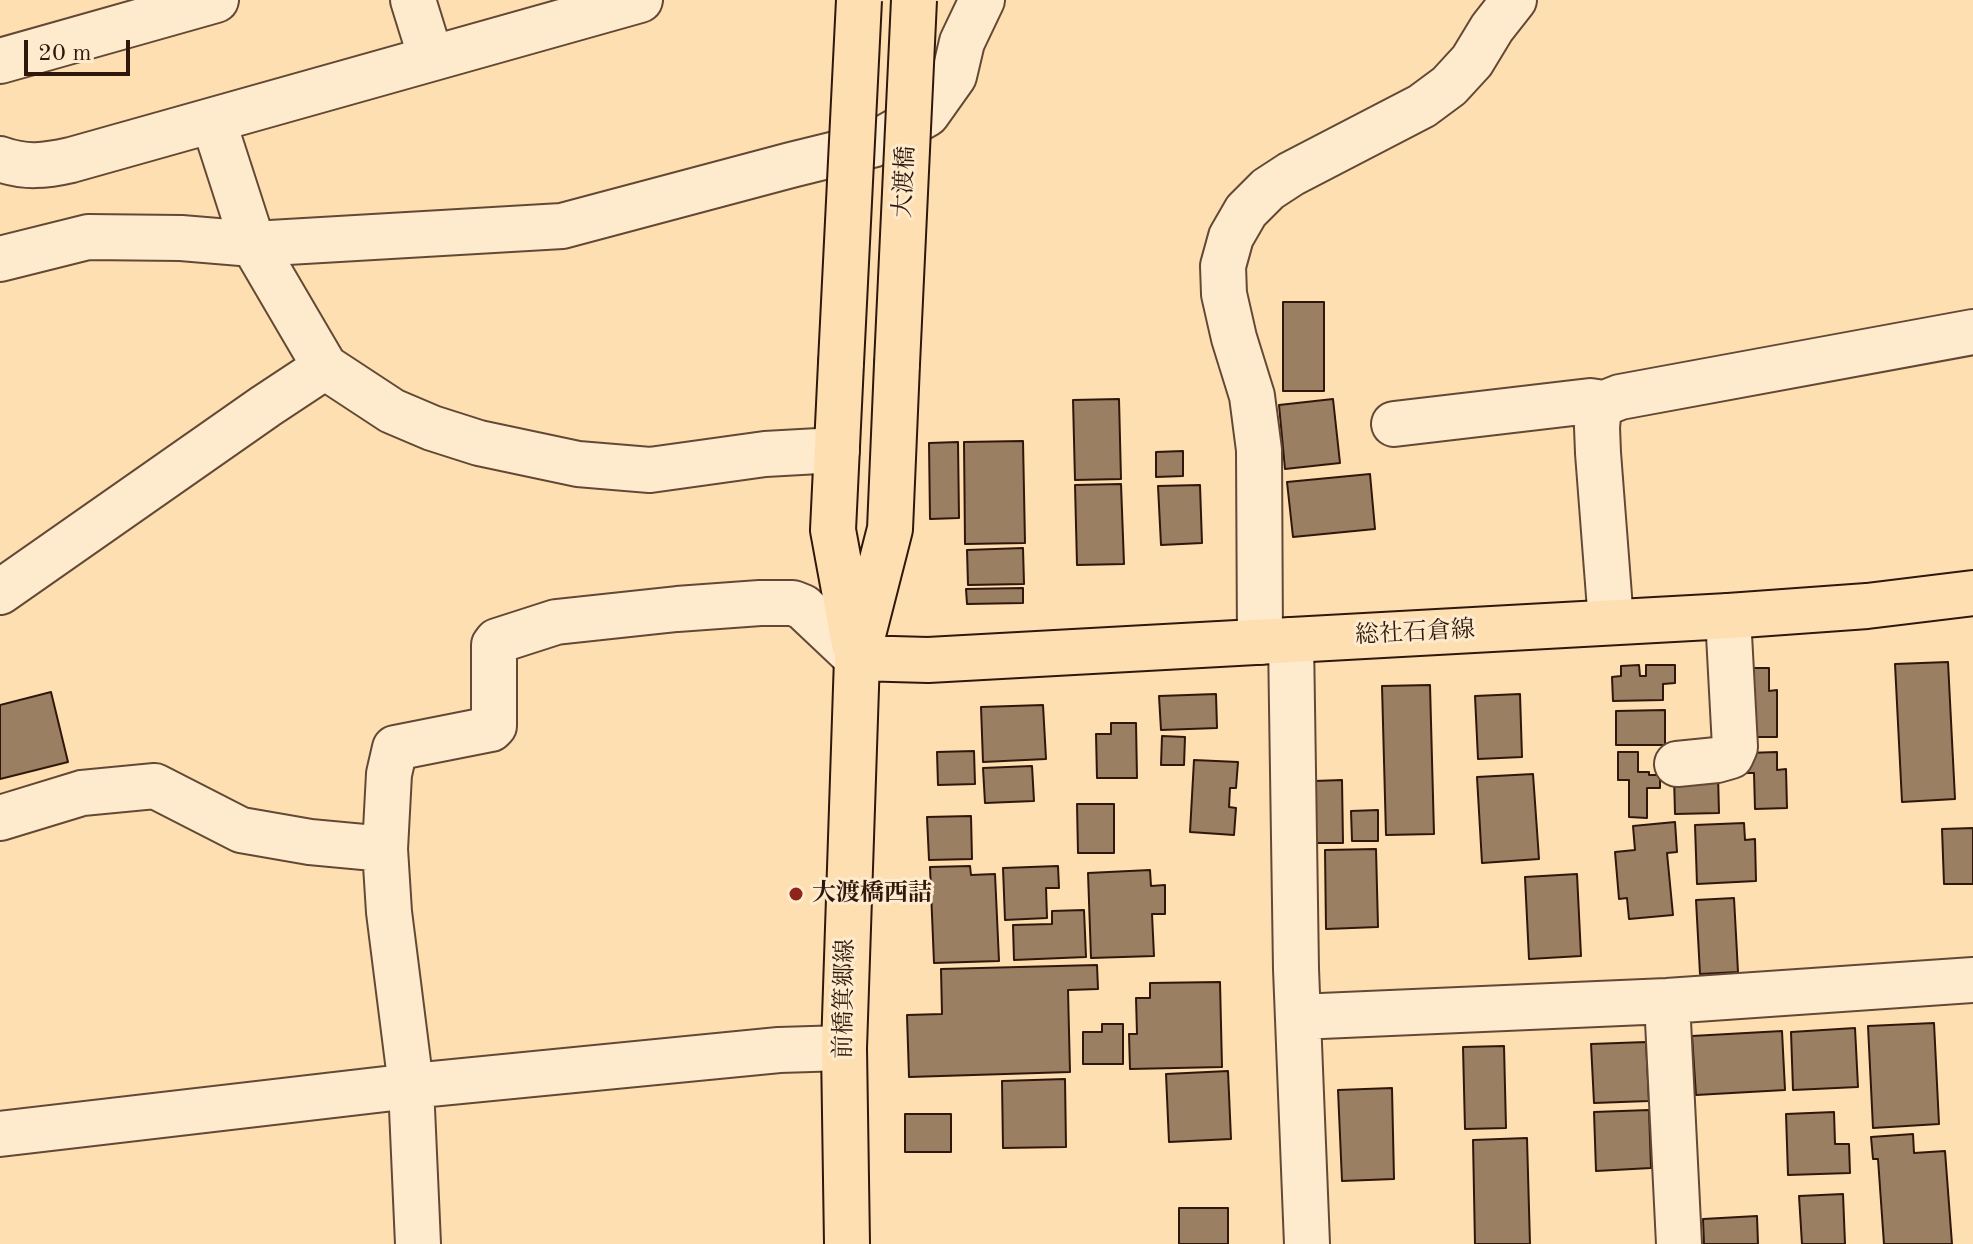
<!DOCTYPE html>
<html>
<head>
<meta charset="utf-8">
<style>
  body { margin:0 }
  #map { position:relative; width:1973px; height:1244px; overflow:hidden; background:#fedfb2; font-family:"Old Standard TT",serif }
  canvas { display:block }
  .scale { position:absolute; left:24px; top:40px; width:106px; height:36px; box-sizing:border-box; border:4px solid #2f170b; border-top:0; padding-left:10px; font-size:24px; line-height:28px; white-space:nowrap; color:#2f170b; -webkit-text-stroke:6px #feeacd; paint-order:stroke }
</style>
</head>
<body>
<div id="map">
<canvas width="1973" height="1244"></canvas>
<div class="scale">20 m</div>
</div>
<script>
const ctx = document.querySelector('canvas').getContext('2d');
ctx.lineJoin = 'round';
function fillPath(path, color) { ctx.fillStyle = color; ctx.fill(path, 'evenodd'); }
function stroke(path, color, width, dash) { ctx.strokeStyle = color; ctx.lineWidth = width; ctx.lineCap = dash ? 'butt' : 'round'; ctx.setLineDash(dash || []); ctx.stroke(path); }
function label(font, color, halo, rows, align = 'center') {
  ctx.font = font + ' "Old Standard TT","Noto Serif JP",serif'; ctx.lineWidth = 6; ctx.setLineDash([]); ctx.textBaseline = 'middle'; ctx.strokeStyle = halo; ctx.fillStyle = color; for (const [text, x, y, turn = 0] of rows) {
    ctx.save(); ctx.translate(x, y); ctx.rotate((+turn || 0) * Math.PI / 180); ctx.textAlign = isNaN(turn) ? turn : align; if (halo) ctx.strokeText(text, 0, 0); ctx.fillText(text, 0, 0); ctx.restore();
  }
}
const building = new Path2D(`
  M1283,302H1324V391H1283Z
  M1119,399L1121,479L1075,480L1073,400Z
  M1333,399L1340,463L1285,469L1279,405Z
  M1023,441L1025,543L965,544L964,442Z
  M958,442L959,518L930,519L929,443Z
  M1183,451V476L1156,477V452Z
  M1370,474L1375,529L1293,537L1287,482Z
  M1121,484L1124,564L1077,565L1075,485Z
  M1200,485L1202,543L1161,545L1158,486Z
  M1023,548L1024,584L968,585L967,550Z
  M1023,588V603L967,604L966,589Z
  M1948,662L1955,799L1902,802L1895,664Z
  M1639,665L1640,676H1646V665H1675V683L1663,684V700L1613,701L1612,677L1621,676V666Z
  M1744,668H1769V691L1777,690V737H1752Z
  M1430,685L1434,834L1386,835L1382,686Z
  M51,692L68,762L0,779V705Z
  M1216,694L1217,728L1161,730L1159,696Z
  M1520,694L1522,757L1478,759L1475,696Z
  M1043,705L1046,759L983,762L981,707Z
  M1665,710V745H1616V711Z
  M1111,723H1136L1137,778H1097L1096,734H1111Z
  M1162,736L1185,737L1184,765H1161Z
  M974,751L975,784L938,785L937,752Z
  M1618,752H1638V772H1649V775H1660V788H1647V818L1629,817V780H1618Z
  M1777,752V770L1786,769L1787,808L1755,809L1754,773H1747V753Z
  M1194,760L1238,762L1236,788H1230L1229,807L1236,808L1234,835L1190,832Z
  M1032,766L1034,801L985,803L983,768Z
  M1533,774L1539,859L1482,863L1477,777Z
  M1718,775L1719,813L1675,814L1674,776Z
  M1342,780L1343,843H1316L1314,781Z
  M1077,804H1114V853H1078Z
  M1378,810V841H1352L1351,811Z
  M971,816L972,859L929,860L927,817Z
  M1675,822L1677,852L1667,853L1673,915L1629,919L1627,898L1619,899L1615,852L1635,850L1633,826Z
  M1744,823L1745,840L1755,839L1756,881L1697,884L1695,825Z
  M1973,828V884H1944L1942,829Z
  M1376,849L1378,927L1326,929L1325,850Z
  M970,866L971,875L995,874L999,961L934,963L930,867Z
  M1058,866L1059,888H1046L1047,918L1005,920L1003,868Z
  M1150,870L1151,886L1165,885V914H1152L1154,956L1091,958L1088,873Z
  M1577,874L1581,956L1529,959L1525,877Z
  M1734,898L1738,972L1700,974L1696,900Z
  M1084,910L1086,957L1014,960L1013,925L1052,924V911Z
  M1097,965L1098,989L1068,990L1070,1072L909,1077L907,1015L942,1014L941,969Z
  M1220,982L1222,1067L1130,1069L1129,1034H1137L1136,998H1150V983Z
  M1934,1023L1939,1124L1873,1128L1868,1026Z
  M1102,1024H1123V1064H1083V1032H1102Z
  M1855,1028L1858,1087L1793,1090L1791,1032Z
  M1782,1031L1785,1090L1696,1095L1692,1036Z
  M1646,1042L1649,1101L1594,1103L1591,1044Z
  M1504,1046L1506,1128L1465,1129L1463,1047Z
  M1228,1071L1231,1139L1169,1142L1166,1074Z
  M1065,1079L1066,1147L1003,1148L1002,1081Z
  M1392,1088L1394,1179L1342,1181L1338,1090Z
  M1649,1110L1651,1168L1596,1171L1594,1112Z
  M1834,1112L1835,1144H1849L1850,1173L1788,1175L1786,1114Z
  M905,1114H951V1152H905Z
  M1913,1134L1914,1153L1945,1151L1952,1244H1884L1878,1159H1873L1871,1137Z
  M1527,1138L1530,1244H1475L1473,1140Z
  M1843,1194L1845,1244H1802L1799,1196Z
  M1179,1208H1228V1244H1179Z
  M1757,1216L1758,1244H1704L1703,1219Z`);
fillPath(building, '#9b7f62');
stroke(building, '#2f170b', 2);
const minor = new Path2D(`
  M413,0L431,58
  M0,61L216,0
  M213,120L253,244L325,367L392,411L432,428L479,443L578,464L650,470L765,454L837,450
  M0,159C25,168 45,166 71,160L640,0
  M0,259L88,237L181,238L253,244L562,226L791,165L872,145L927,114L954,76L962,42L982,0
  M1394,424L1590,401L1597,402L1601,407
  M0,592L266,406L325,367
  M1611,622L1598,453L1597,427L1598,417L1601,407L1610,401L1620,397L1973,332
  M1291,640L1296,969L1307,1244
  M1260,642L1259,450L1252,396L1234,338L1224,294L1223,266L1231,237L1246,211L1268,189L1291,174L1422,106L1449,86L1472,61L1492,28L1514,0
  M1677,764L1717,760L1731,756L1735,747L1728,616
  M0,818L82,793L155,786L241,830L310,842L385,849
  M1667,1001L1679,1244
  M1298,1017L1667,1001L1973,980
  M0,1134L411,1086L779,1050L844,1048
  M418,1244L411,1086L389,912L385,849L389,774L395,748L491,729L494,726V645L497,641L556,622L677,609L760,603H793L803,607L857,658`);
const major = new Path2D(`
  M841,363L833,530L854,644
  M857,658L928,660L1728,616L1867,606L1973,593
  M847,1244L844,1048L857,658L890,529L897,364`);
stroke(minor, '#634935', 48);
stroke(major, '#2f170b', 48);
stroke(minor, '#feeacd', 44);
stroke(major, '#fedfb2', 44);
const majorBridge = new Path2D(`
  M841,363L859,0
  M897,364L914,0`);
stroke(majorBridge, '#2f170b', 48, []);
stroke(majorBridge, '#fedfb2', 44);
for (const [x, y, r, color] of [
  [796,894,8,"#8f2418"]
]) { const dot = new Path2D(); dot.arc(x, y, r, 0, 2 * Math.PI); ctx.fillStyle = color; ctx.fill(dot); stroke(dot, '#feeacd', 3); }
label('24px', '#2f170b', '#feeacd', [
  ["大渡橋",905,182,-87],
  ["総社石倉線",1415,633,-3],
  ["前橋箕郷線",845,999,-89]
]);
label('bold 24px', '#2f170b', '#feeacd', [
  ["大渡橋西詰",812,894]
], 'left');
</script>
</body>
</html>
